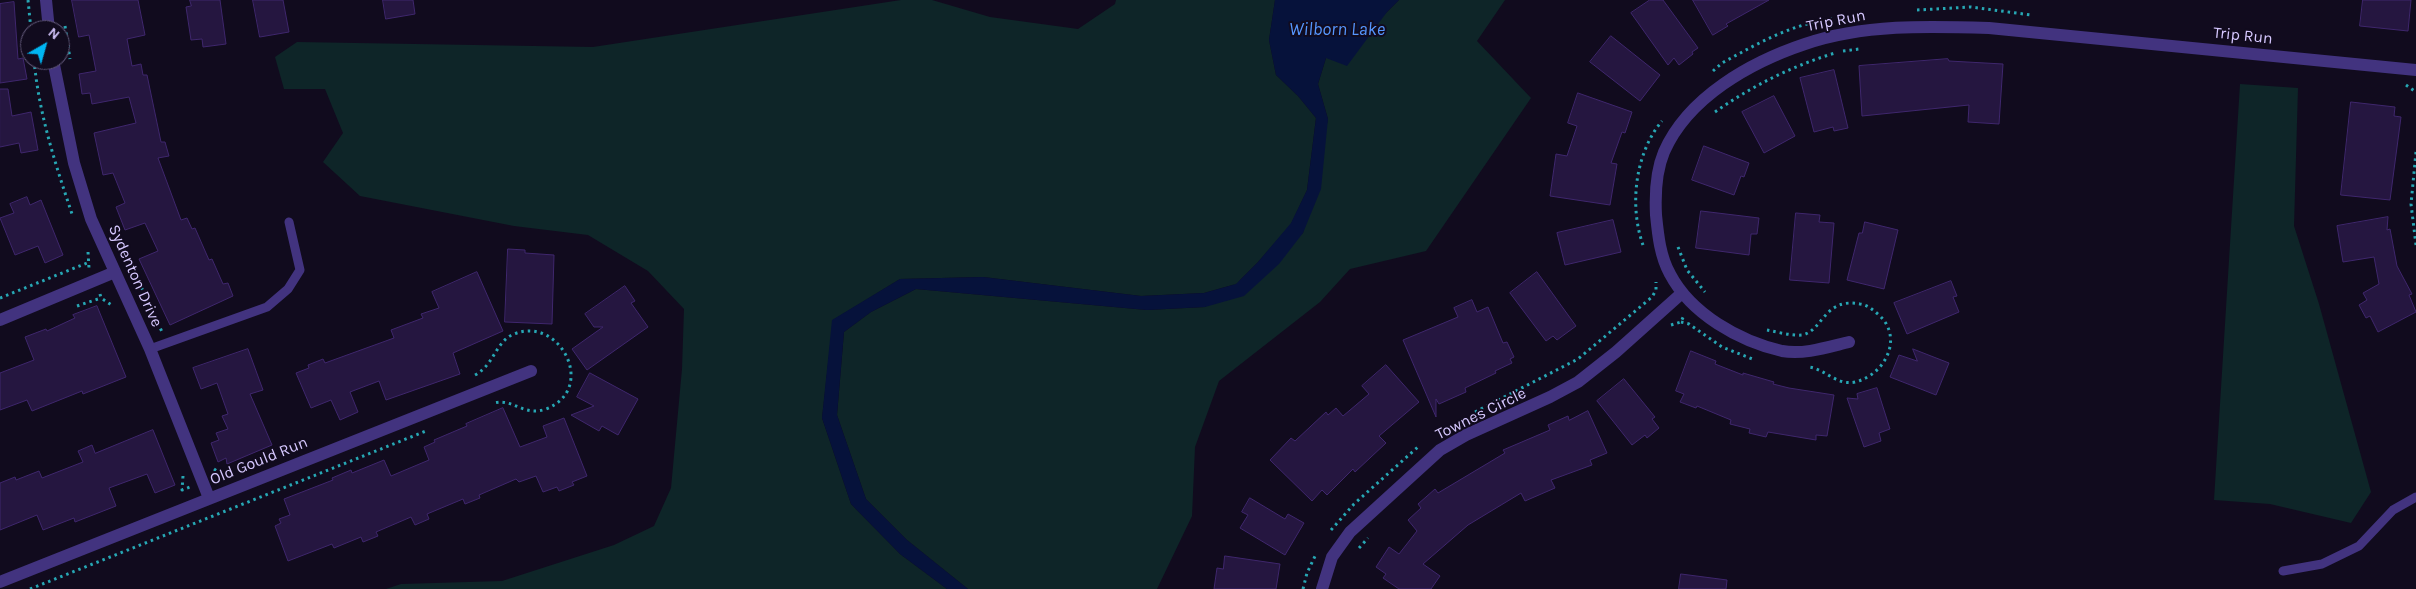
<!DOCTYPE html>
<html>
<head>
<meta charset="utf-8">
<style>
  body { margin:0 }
  #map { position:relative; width:2416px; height:589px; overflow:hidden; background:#110b1e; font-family:Karla,sans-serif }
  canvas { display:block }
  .north { position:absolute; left:20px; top:20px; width:50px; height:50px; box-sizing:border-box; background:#110b1e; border:1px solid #605778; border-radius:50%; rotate:38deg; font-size:14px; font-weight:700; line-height:20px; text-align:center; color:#d6c8ff }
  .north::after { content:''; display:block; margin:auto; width:18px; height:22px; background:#00b6f3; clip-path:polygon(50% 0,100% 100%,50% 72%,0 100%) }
</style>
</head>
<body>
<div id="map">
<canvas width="2416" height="589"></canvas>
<div class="north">N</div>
</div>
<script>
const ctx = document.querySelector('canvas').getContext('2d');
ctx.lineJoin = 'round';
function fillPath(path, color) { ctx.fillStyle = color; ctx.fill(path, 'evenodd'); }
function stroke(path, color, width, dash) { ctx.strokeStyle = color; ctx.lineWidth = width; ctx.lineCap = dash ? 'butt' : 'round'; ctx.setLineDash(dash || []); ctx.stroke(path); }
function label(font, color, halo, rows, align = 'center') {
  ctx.font = font + ' Karla,sans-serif'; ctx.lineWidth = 4; ctx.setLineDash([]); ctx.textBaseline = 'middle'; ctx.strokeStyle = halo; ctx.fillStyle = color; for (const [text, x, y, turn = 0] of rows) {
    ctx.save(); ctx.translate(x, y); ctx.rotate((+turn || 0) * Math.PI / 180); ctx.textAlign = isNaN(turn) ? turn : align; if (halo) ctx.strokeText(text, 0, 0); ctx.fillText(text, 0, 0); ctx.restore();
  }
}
fillPath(new Path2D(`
  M901,0H932L990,17L1078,29L1115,4L1116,0H1275L1269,40L1276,75L1298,96L1316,118L1307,190L1291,224L1258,262L1236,284L1204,293L1141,296L983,277L900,279L833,320L822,418L851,504L900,554L947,589H386L401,584L502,581L614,545L654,526L671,488L682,369L684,309L648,271L588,235L514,226L360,196L323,162L343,133L325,89H284L275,57L297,42L593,47Z
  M1399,0H1505L1477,41L1531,98L1426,251L1350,269L1320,302L1219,381L1195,447L1192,516L1157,589H968L907,540L866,499L837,415L844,332L871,312L916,289L1147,310L1205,307L1303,233L1328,119L1318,84L1326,58L1387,12Z
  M2240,84L2298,88L2294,226L2319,304L2371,492L2351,523L2270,504L2214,500Z`), '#0e2528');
fillPath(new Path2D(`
  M1275,0H1399L1387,12L1347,66L1326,58L1318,84L1328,119L1321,189L1303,233L1279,264L1244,296L1205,307L1147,310L916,289L871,312L844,332L837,415L866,499L907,540L968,589H947L900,554L851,504L822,418L832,320L900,279L983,277L1141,296L1204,293L1236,284L1258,262L1291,223L1307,190L1316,118L1298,96L1276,75L1269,40Z`), '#06123b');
const building = new Path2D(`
  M72,0H138L145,35L127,39L132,66L141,64L143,75H147L161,142H165L169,156L158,158L181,220L187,218L192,229L195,228L209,260L212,259L223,284L228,283L233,296L170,325L139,259L158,251L145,223L125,230L116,207L125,203L113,173L103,175L94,133L136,123L129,97L92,104L90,93L82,94L79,74L96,71L89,35L79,37Z
  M190,0H220L226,44L203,47L202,39L191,40L186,7L191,6Z
  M253,0H283L289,32L260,37Z
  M383,0H413L415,14L386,19Z
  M1650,0H1663L1698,48L1692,52L1693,54L1679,65L1674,58L1668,65L1631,13Z
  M1693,0H1769L1726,24L1728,26L1713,35Z
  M2363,0H2411L2408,31L2360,26Z
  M14,2L18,59L23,58L27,79L0,83V4Z
  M1611,36L1660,75L1640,101L1590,62Z
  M1948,59L1949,61L2003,64L1999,124L1968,122L1969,105L1862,116L1859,66Z
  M1834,70L1848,128L1834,131L1833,127L1814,132L1800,78Z
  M0,89H8L12,116L31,112L38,150L21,153L19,143L0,147Z
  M1578,93L1632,112L1625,133L1622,132L1611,163L1617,164L1610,205L1550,196L1556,154L1567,156L1577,126L1568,123Z
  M1774,96L1795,136L1764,153L1742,112Z
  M2351,102L2395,107L2394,116L2401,117L2390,200L2341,195Z
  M1704,146L1749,163L1744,177L1741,176L1734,195L1692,180Z
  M27,197L30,205L41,200L63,255L45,263L38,246L15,255L0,218L14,213L10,204Z
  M1701,211L1759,218L1757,234H1751L1749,255L1696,248Z
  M1796,213L1820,215L1819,222L1834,223L1829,283L1790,280Z
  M2388,217L2387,230L2390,229L2397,266L2412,294L2409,295L2416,312L2378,332L2370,316L2366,318L2359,305L2367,300L2363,293L2379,284L2374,257L2343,262L2337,226Z
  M1613,220L1621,252L1565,265L1557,233Z
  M1865,222L1898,230L1884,289L1847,280L1859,233H1862Z
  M508,249L525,250V253L554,255L552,324L505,322Z
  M477,272L503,331L453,353L460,374L386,400L379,381L350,392L358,412L340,420L331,400L311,408L296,373L309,368L308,365L323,359L325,363L394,338L391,330L423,318L421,314L439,308L432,292Z
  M1537,272L1576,326L1557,340L1553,336L1546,341L1510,293Z
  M1951,281L1957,296L1953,297L1959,312L1907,334L1894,303Z
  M625,286L635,301L631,303L648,327L587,370L572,349L603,327H594L585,314Z
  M1472,300L1477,312L1488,307L1503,343L1507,342L1514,357L1510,359L1512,363L1495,371L1496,373L1465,388L1466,392L1439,404L1436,399V417L1403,340L1458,317L1454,308Z
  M97,306L126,377L83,394L82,391L32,411L27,400L0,410V373L34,360L25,337L46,329L47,331L75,318L73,315Z
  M248,349L263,390L250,394L272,445L227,464L226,458L218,462L211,443L219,440L216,433L228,429L222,416L228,414L217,383L201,389L193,368Z
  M1913,349L1949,363L1936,395L1890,377L1899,355L1917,361Z
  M1691,351L1716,361L1715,364L1743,375V373L1774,382L1773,384L1789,388L1834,395L1827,436L1816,435V440L1768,432L1766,437L1749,433L1750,429L1730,424L1731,420L1697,406L1696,408L1680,402L1684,394L1676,391Z
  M1386,365L1419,402L1379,436L1386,443L1355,472L1353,469L1327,495L1322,490L1312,501L1270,460L1291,438L1295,441L1326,412L1328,415L1336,408L1343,416L1369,394L1362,386Z
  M590,373L638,399L618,435L602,426L599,431L571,415L594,406L577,397Z
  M1624,379L1655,417L1652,419L1659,428L1647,438L1645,435L1632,445L1597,401Z
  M1877,388L1890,429L1879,433L1881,441L1864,447L1847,398L1858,399L1857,394Z
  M503,408L520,447L547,437L543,426L564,418L587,476L572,482L574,485L559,491L557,487L543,492L536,476L519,482L516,479L479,495L480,498L465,504L463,499L427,514L429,519L415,525L411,517L376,532L378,536L363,542L361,537L334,548L332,544L288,561L275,526L281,523L279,519L290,515L284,499L333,480L332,478L351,470L352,473L384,460L391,476L429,460L424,447L435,442L434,440L467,426L466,424Z
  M1588,411L1607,453L1590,460L1592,465L1551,480L1555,488L1525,501L1521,493L1468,525L1423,564L1440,576L1431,589H1399L1383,578L1386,574L1376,567L1389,547L1399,554L1417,531L1408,520L1421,508L1418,504L1435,489L1438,493L1505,453L1503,450L1550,430L1548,425L1568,416L1569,420Z
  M153,430L175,485L155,493L147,474L109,488L116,506L75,522L74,518L43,530L37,515L0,530V483L15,477L16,480L39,471L42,478L83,462L78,451L92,445L95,453Z
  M1250,498L1285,519L1288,514L1304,523L1285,555L1240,528L1248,515L1242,512Z
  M1225,556L1280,564L1276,589H1214L1217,568L1223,569Z
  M1681,574L1727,580L1726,589H1679Z`);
fillPath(building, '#251640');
stroke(building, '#3f276d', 1);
stroke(new Path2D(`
  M28,0L31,30
  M1917,10L1971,7L2031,15
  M65,26L70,59
  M1843,51L1859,49
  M34,60C39,114 55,163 72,214
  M1713,71L1722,63C1757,44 1791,24 1832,19
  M2406,85L2416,92
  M1715,112C1752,86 1792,66 1835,53
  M2416,152L2411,204L2416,245
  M1643,245C1629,206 1635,153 1662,121
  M1678,247L1687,270L1705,292
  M88,252L89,268
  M125,252L162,332
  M100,294L101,298L113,306
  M0,298L87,263
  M77,306L101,298
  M1681,322L1689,324L1722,347L1755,360
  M1671,325L1681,322L1684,315
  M1767,330C1778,332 1791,336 1802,335C1823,331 1824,297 1860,304C1868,305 1873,310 1879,315C1904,338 1885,375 1855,382C1837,386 1825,369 1809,367
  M475,375C495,364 495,342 514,334C560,315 598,389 546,409C524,417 513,398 494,403
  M1475,412L1578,359L1652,297L1656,290V282
  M214,469L221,474H226
  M183,476L182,490L190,487
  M1331,530L1354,504L1419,446
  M1359,548L1368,538
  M30,589L426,431
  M1303,589L1307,573L1316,554`), '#27a7b4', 3, [2.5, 4]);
stroke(new Path2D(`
  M150,349L267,307L288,289L300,270L289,222
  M2283,571L2322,564L2359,546L2393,510L2416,497`), '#42337f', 9);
stroke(new Path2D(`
  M46,0L49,30
  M53,60L74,163L91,219L150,349L209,498
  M0,320L115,272
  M1849,342C1828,347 1804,355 1782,351C1739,341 1691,314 1670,274C1660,256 1658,235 1656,215C1655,195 1656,171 1664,152C1688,97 1751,62 1805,44C1863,24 1928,26 1989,28L2416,70
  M0,582L531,371
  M1322,589L1332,557L1350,532L1440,450L1466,435L1550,397L1578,382L1616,352L1682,293`), '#42337f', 12);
label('16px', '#d6c8ff', '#110b1e', [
  ["Trip Run",1836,21,-11],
  ["Trip Run",2243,36,6],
  ["Sydenton Drive",135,276,66],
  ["Townes Circle",1481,414,-26],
  ["Old Gould Run",259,461,-22]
]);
label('italic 18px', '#5697ff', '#110b1e', [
  ["Wilborn Lake",1337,30]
]);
</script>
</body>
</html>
